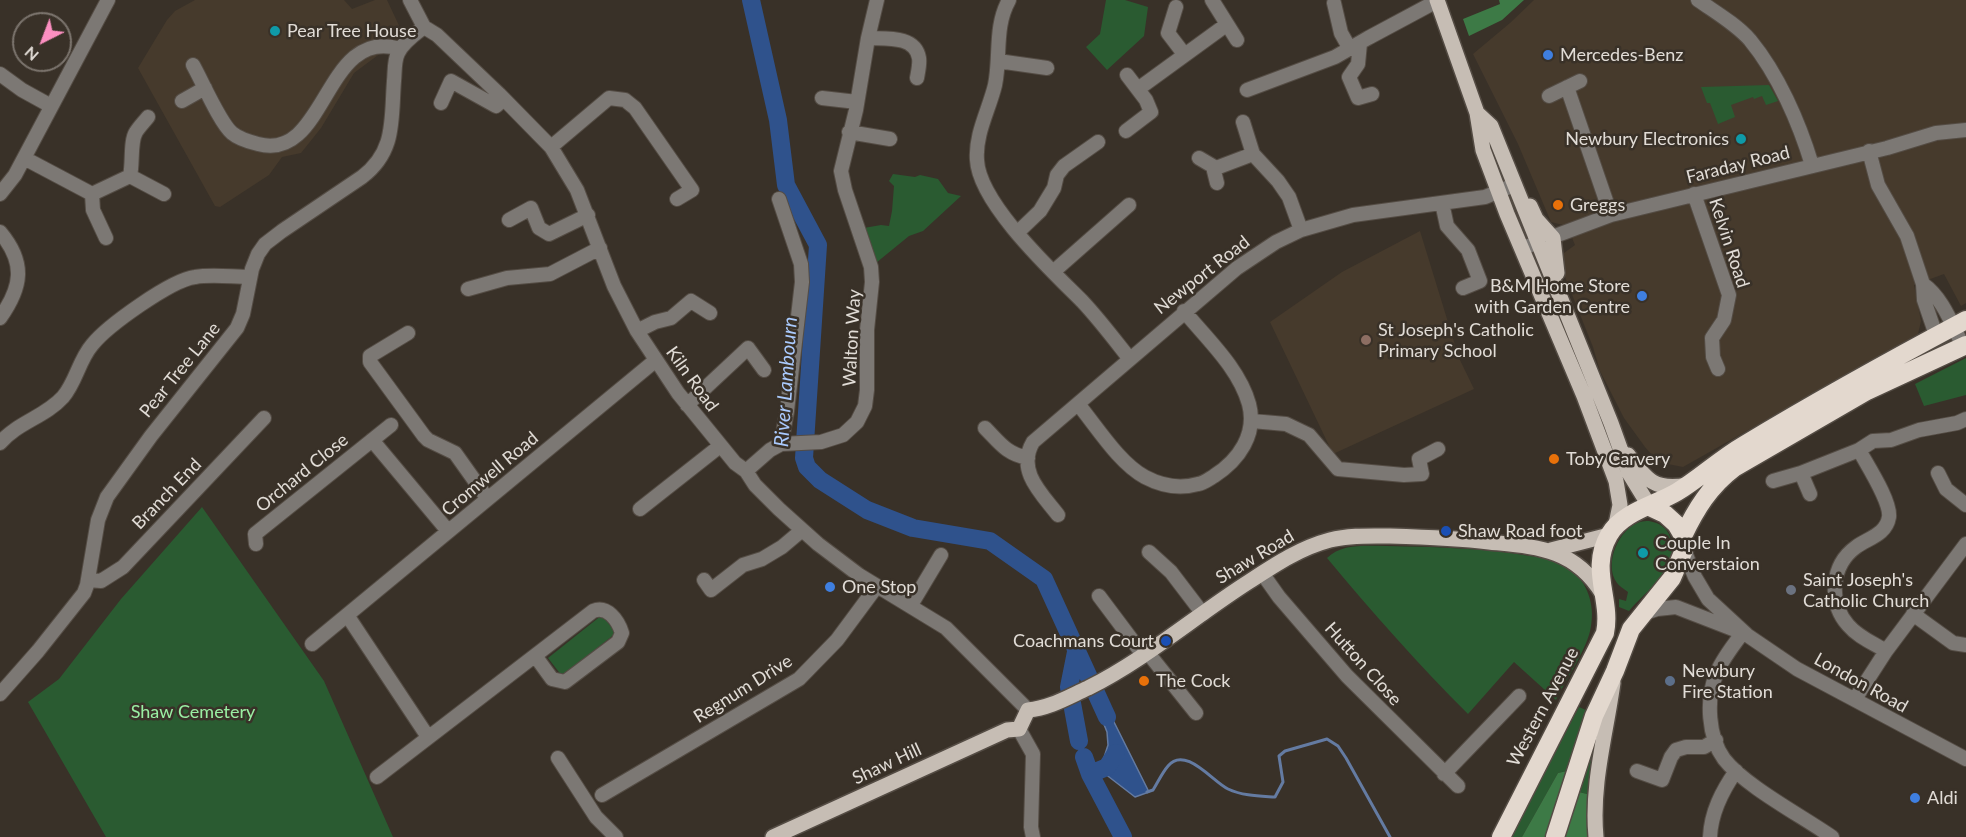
<!DOCTYPE html>
<html>
<head>
<meta charset="utf-8">
<style>
  body { margin:0 }
  #map { position:relative; width:1966px; height:837px; overflow:hidden; background:#393128; font-family:Lato,sans-serif }
  canvas { display:block }
  .north { position:absolute; left:12px; top:12px; width:60px; height:60px; box-sizing:border-box; background:#393128; border:2px solid #7c756e; border-radius:50%; rotate:222deg; font-size:16px; font-weight:700; line-height:24px; text-align:center; color:#e1dcd6 }
  .north::after { content:''; display:block; margin:auto; width:21px; height:27px; background:#fc8fc1; clip-path:polygon(50% 0,100% 100%,50% 72%,0 100%) }
</style>
</head>
<body>
<div id="map">
<canvas width="1966" height="837"></canvas>
<div class="north">N</div>
</div>
<script>
const ctx = document.querySelector('canvas').getContext('2d');
ctx.lineJoin = 'round';
function fillPath(path, color) { ctx.fillStyle = color; ctx.fill(path, 'evenodd'); }
function stroke(path, color, width, dash) { ctx.strokeStyle = color; ctx.lineWidth = width; ctx.lineCap = dash ? 'butt' : 'round'; ctx.setLineDash(dash || []); ctx.stroke(path); }
function label(font, color, halo, rows, align = 'center') {
  ctx.font = font + ' Lato,sans-serif'; ctx.lineWidth = 5; ctx.setLineDash([]); ctx.textBaseline = 'middle'; ctx.strokeStyle = halo; ctx.fillStyle = color; for (const [text, x, y, turn = 0] of rows) {
    ctx.save(); ctx.translate(x, y); ctx.rotate((+turn || 0) * Math.PI / 180); ctx.textAlign = isNaN(turn) ? turn : align; if (halo) ctx.strokeText(text, 0, 0); ctx.fillText(text, 0, 0); ctx.restore();
  }
}
fillPath(new Path2D(`
  M195,0H344L352,9L375,0H387L403,34L397,41L354,73L321,128L301,153L282,157L269,175L220,207L215,206L138,68L167,20L175,11Z
  M1534,0H1966V303L1961,306L1944,274L1914,285L1921,321L1918,334L1683,467L1658,462L1645,447L1624,418L1600,371L1593,347L1563,272L1564,253L1575,245L1567,226L1551,222L1518,144L1473,54L1510,23Z
  M1420,231L1459,358L1474,389L1333,454L1270,322L1342,272Z`), '#463a2c');
fillPath(new Path2D(`
  M1106,0H1125L1148,7L1144,36L1107,70L1086,47L1100,34Z
  M1769,85L1778,101L1766,105L1762,96L1754,99L1753,97L1731,105L1735,117L1718,124L1710,103H1707L1701,87Z
  M893,174L915,177L920,175L938,179L948,193L961,196L923,231L909,236L871,267L858,229L881,225L889,226L892,211L894,186L889,181Z
  M1966,358V395L1924,406L1915,384Z
  M202,507L324,681L393,837H106L28,702L59,679L121,599Z
  M1649,521C1660,523 1667,528 1670,537C1682,568 1645,591 1629,611L1619,607V599L1626,601L1628,592C1624,589 1619,586 1617,583C1603,564 1619,528 1640,522C1643,521 1646,521 1649,521Z
  M1387,546C1435,547 1483,548 1530,556C1543,558 1558,560 1569,568C1587,581 1595,604 1591,626C1588,648 1566,679 1556,700L1514,662L1468,714C1418,664 1372,612 1327,558C1342,543 1367,546 1387,546Z
  M602,615L616,633L562,676L548,658Z
  M1579,707L1588,711L1567,771L1558,773L1522,837H1510Z
  M1598,724L1587,794L1575,791Z`), '#2a5b31');
fillPath(new Path2D(`
  M1499,0H1524L1502,20L1469,36L1463,19L1500,4Z
  M1567,771L1546,837H1522L1558,773Z
  M1575,791L1587,794V837H1563Z`), '#3d7a46');
const water = new Path2D(`
  M1100,694L1149,792L1135,797L1100,770L1108,745L1107,732L1093,697Z`);
fillPath(water, '#2f528c');
stroke(water, '#647ba2', 1.5);
stroke(new Path2D(`
  M1147,792L1153,790C1158,782 1162,773 1168,766C1185,745 1213,782 1228,789C1243,796 1260,796 1275,797L1283,782L1279,756L1285,751L1327,739L1338,746L1346,758L1390,837`), '#647ba2', 3);
stroke(new Path2D(`
  M751,0L778,120L786,185L818,245L804,458L807,467L820,480L867,510L913,528L990,541L1044,579L1107,717
  M1076,652L1069,687L1079,741
  M1116,753L1107,767L1090,774L1123,837
  M1084,757L1090,774`), '#2f528c', 18);
const minor = new Path2D(`
  M410,0L424,27L437,35L499,94L551,147L577,190L614,286L637,331L678,393L735,463L746,471L755,485L779,509L818,544L859,575L946,628L1028,710
  M1009,0C994,27 1001,56 995,85C989,110 975,134 977,160C979,203 1052,271 1082,301C1099,319 1114,339 1129,358
  M1212,0L1237,40
  M1698,0C1715,12 1736,24 1750,40C1778,74 1799,122 1812,165
  M1334,3L1341,33L1350,49
  M1176,7L1168,33L1184,54
  M868,38C885,39 915,35 919,58C920,64 918,72 917,78
  M1360,43L1358,64L1349,77L1358,98L1372,94
  M998,61L1047,68
  M193,65C202,81 220,123 232,133C239,139 250,142 258,144C327,163 324,25 400,49
  M0,74L22,90L51,106
  M1567,87L1611,215
  M1138,89L1226,25
  M1247,90L1335,57L1368,38L1437,1
  M1549,96L1580,81
  M822,98L857,102
  M182,101L205,88
  M441,103L451,81L496,106L504,99
  M1243,122L1253,154L1278,181L1289,197L1301,230
  M1126,131L1151,112L1146,100L1127,75
  M849,132L890,139
  M551,147L609,98L625,100L635,108L692,190L677,199
  M1869,151L1878,185L1907,236L1923,284L1924,300L1936,335
  M24,158L92,194L93,210L106,238
  M1199,158L1216,168L1253,154
  M1216,168L1214,171L1217,183
  M130,176C133,164 130,141 136,132C139,127 144,122 148,117
  M0,194L15,175L108,0
  M92,194L130,176L164,194
  M1694,194L1729,295L1724,320L1712,338L1713,357L1718,369
  M779,199L801,264L802,282L787,411L781,444
  M1442,203L1447,226L1468,250L1480,281L1463,288
  M509,220L531,208L539,228L549,234L588,215
  M0,232C26,263 22,287 0,318
  M1017,233L1040,211L1054,188L1057,175L1064,166L1098,142
  M1523,248L1611,215L1887,148L1936,133L1966,130
  M1053,272L1129,205
  M1923,284C1943,298 1952,325 1963,346
  M468,289L507,278L550,274L600,248
  M637,331L655,322L671,318L691,301L710,313
  M408,333L370,356V362L424,436L428,440L455,453L487,498
  M1078,404C1097,427 1119,463 1145,477C1162,486 1180,489 1198,484C1204,483 1209,479 1214,476C1239,460 1257,434 1249,404C1239,368 1207,339 1184,311
  M687,405L748,348L764,370
  M1252,421L1286,424L1309,435L1338,469L1404,475L1422,474L1419,459L1438,449
  M985,428C999,442 1006,454 1028,458
  M372,440L448,531
  M0,443C18,422 45,417 63,397C76,382 79,360 92,345C107,326 171,280 195,277C213,274 232,277 250,277
  M1859,450C1867,465 1891,501 1889,517C1886,535 1868,538 1856,547C1831,565 1828,602 1848,625C1858,637 1873,643 1886,651
  M746,471L770,450L781,444L821,442L843,435L857,422L865,406L867,390V330L872,282L871,267L845,190L841,171L856,110L868,38L877,0
  M1801,473L1859,450L1873,441L1891,440L1919,430L1957,423L1966,419
  M1938,473L1946,489L1966,505
  M1773,481L1801,473L1810,494
  M640,509L720,446
  M1058,515C1042,494 1016,471 1033,442L1237,268L1276,242L1301,230L1353,215L1485,197L1514,185
  M256,544L255,534L391,425
  M1684,550L1695,577L1708,599L1747,635L1797,669L1966,759
  M1149,552L1171,572L1203,614
  M1262,573L1279,597L1347,676L1458,786
  M88,580L101,581L123,567L264,418
  M704,580L711,590L743,565L762,559L782,547L801,531
  M1099,596L1144,656
  M911,605L941,555
  M1642,614L1657,609L1676,607L1738,631
  M1913,614L1953,643L1966,645
  M347,615L428,737
  M1743,632C1734,645 1721,660 1716,675C1706,699 1708,737 1724,759C1745,786 1802,816 1832,837
  M312,644L656,360
  M1148,653L1196,713
  M0,694L38,651L84,593L87,585L98,520L107,497L151,436L237,328L243,314L252,269L258,254L265,244L282,231L362,177C396,151 391,120 394,81C395,71 394,61 398,53C403,42 415,34 424,27
  M1855,699L1886,651L1966,544
  M1019,729L1033,754L1031,827L1033,837
  M558,758L596,817L616,837
  M1637,771L1662,780L1671,757L1676,750L1686,747H1704L1716,740
  M1444,774L1519,696
  M377,777L593,611C607,605 618,620 622,633L618,642L565,682L552,679L536,657
  M602,795L799,679L837,640L877,586
  M1710,837C1711,812 1722,791 1736,771`);
const major = new Path2D(`
  M1437,0L1477,113L1483,150L1507,214L1584,396L1616,481L1620,505L1616,524
  M1477,113L1491,126L1611,423L1629,473L1650,507
  M1530,206L1536,219L1553,238L1557,273
  M1628,455C1646,480 1655,491 1687,485
  M1551,550L1609,535
  M773,837L1007,730L1019,729L1028,710C1050,708 1068,697 1088,688C1146,659 1195,616 1250,581C1276,564 1300,548 1330,540C1350,535 1370,536 1389,536C1422,537 1456,538 1489,542C1537,547 1574,548 1602,593
  M1596,837C1591,785 1606,734 1613,683`);
const highway = new Path2D(`
  M1683,536C1696,509 1710,486 1734,468L1867,391L1966,345
  M1501,837L1605,633C1612,599 1589,570 1609,535C1622,512 1655,505 1677,492C1700,478 1720,459 1744,445C1817,401 1891,360 1966,320
  M1555,837L1594,716L1615,671L1631,629L1672,578L1684,550L1683,536L1676,524L1665,514L1650,507`);
stroke(minor, '#544c44', 16);
stroke(major, '#544c44', 18);
stroke(highway, '#544c44', 21);
stroke(minor, '#7c7874', 14);
stroke(major, '#c6bdb4', 15);
stroke(highway, '#e3d8ce', 18);
for (const [x, y, r, color] of [
  [275,31,6,"#0f9aa8"],
  [1548,55,6,"#3f7fe0"],
  [1741,139,6,"#0f9aa8"],
  [1558,205,6,"#e8710a"],
  [1642,296,6,"#3f7fe0"],
  [1366,340,6,"#8d6e63"],
  [1554,459,6,"#e8710a"],
  [1446,531,6,"#1a4fb4"],
  [1643,553,6,"#0f9aa8"],
  [830,587,6,"#3f7fe0"],
  [1791,590,6,"#6b7280"],
  [1166,641,6,"#1a4fb4"],
  [1144,681,6,"#e8710a"],
  [1670,681,6,"#5c6f8a"],
  [1915,798,6,"#3f7fe0"]
]) { const dot = new Path2D(); dot.arc(x, y, r, 0, 2 * Math.PI); ctx.fillStyle = color; ctx.fill(dot); stroke(dot, '#393128', 2); }
label('18px', '#e1dcd6', '#393128', [
  ["Pear Tree House",287,31],
  ["Mercedes-Benz",1560,55],
  ["Newbury Electronics",1729,139,"right"],
  ["Greggs",1570,205],
  ["B&M Home Store",1630,286,"right"],
  ["with Garden Centre",1630,307,"right"],
  ["St Joseph's Catholic",1378,330],
  ["Primary School",1378,351],
  ["Toby Carvery",1566,459],
  ["Shaw Road foot",1458,531],
  ["Couple In",1655,543],
  ["Converstaion",1655,564],
  ["Saint Joseph's",1803,580],
  ["Catholic Church",1803,601],
  ["One Stop",842,587],
  ["Coachmans Court",1154,641,"right"],
  ["Newbury",1682,671],
  ["Fire Station",1682,692],
  ["The Cock",1156,681],
  ["Aldi",1927,798]
], 'left');
label('18px', '#e1dcd6', '#393128', [
  ["Faraday Road",1738,165,-14],
  ["Kelvin Road",1729,243,72],
  ["Newport Road",1202,275,-38],
  ["Walton Way",852,338,-87],
  ["Pear Tree Lane",180,370,-51],
  ["Kiln Road",692,379,54],
  ["Orchard Close",302,473,-39],
  ["Cromwell Road",490,474,-40],
  ["Branch End",167,494,-46],
  ["Shaw Road",1255,557,-31],
  ["Hutton Close",1363,664,48],
  ["London Road",1861,683,29],
  ["Regnum Drive",743,689,-32],
  ["Western Avenue",1543,707,-62],
  ["Shaw Hill",887,764,-25]
]);
label('18px', '#9aefa3', '#393128', [
  ["Shaw Cemetery",193,712]
]);
label('italic 20px', '#aacafd', '#393128', [
  ["River Lambourn",786,382,-86]
]);
</script>
</body>
</html>
